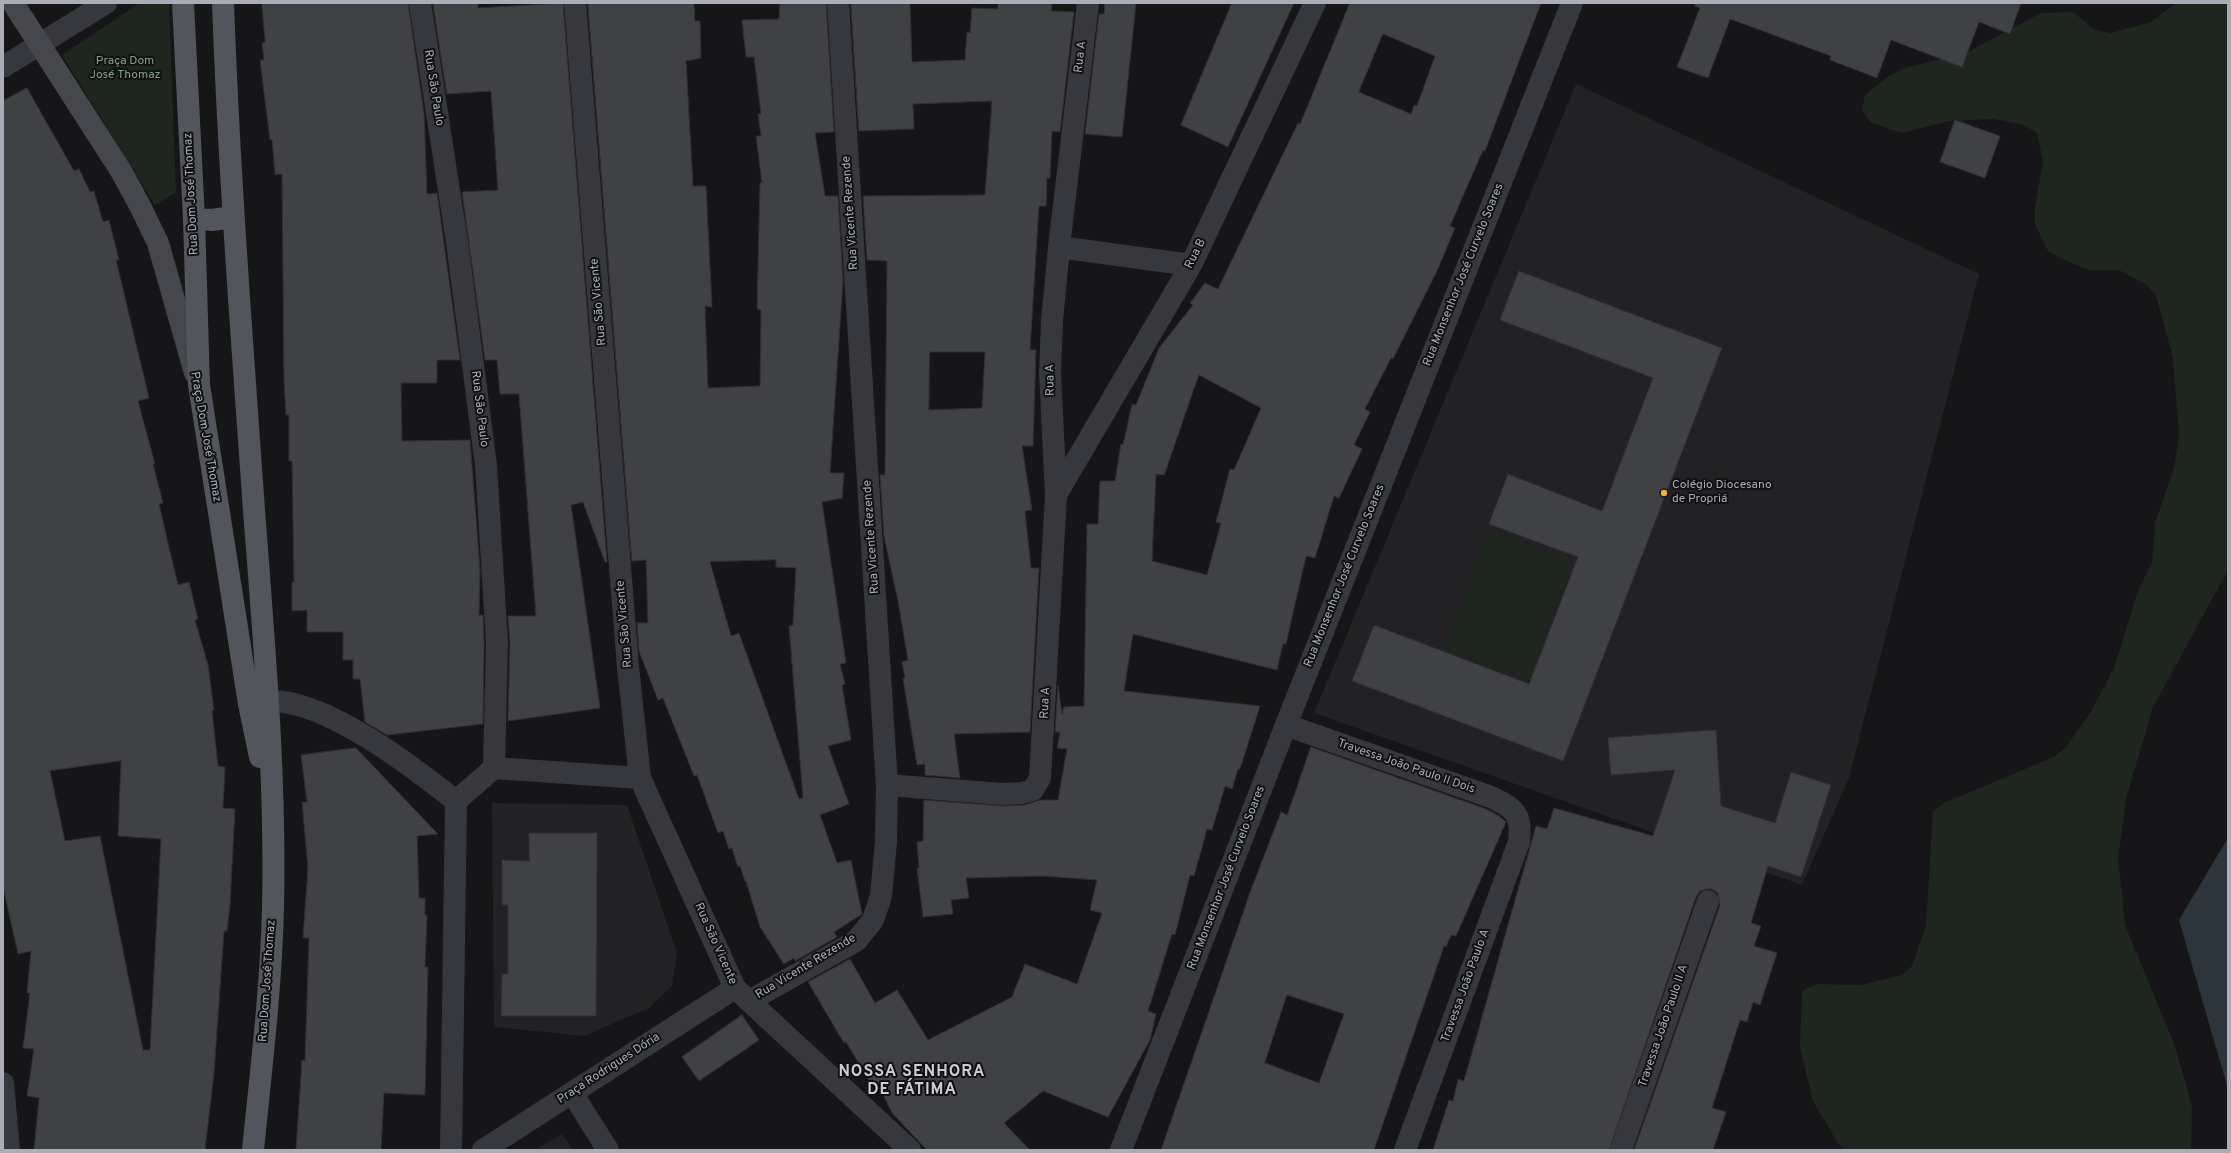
<!DOCTYPE html>
<html>
<head>
<meta charset="utf-8">
<style>
  body { margin:0 }
  #map { position:relative; width:2231px; height:1153px; overflow:hidden; background:#161618; font-family:Overpass,sans-serif }
  canvas { display:block }
  .frame { position:absolute; inset:0; border:4px solid #a8adb8; pointer-events:none }
</style>
</head>
<body>
<div id="map">
<canvas width="2231" height="1153"></canvas>
<div class="frame"></div>
</div>
<script>
const ctx = document.querySelector('canvas').getContext('2d');
ctx.lineJoin = 'round';
function fillPath(path, color) { ctx.fillStyle = color; ctx.fill(path, 'evenodd'); }
function stroke(path, color, width, dash) { ctx.strokeStyle = color; ctx.lineWidth = width; ctx.lineCap = dash ? 'butt' : 'round'; ctx.setLineDash(dash || []); ctx.stroke(path); }
function label(font, color, halo, rows, align = 'center') {
  ctx.font = font + ' Overpass,sans-serif'; ctx.lineWidth = 4; ctx.setLineDash([]); ctx.textBaseline = 'middle'; ctx.strokeStyle = halo; ctx.fillStyle = color; for (const [text, x, y, turn = 0] of rows) {
    ctx.save(); ctx.translate(x, y); ctx.rotate((+turn || 0) * Math.PI / 180); ctx.textAlign = isNaN(turn) ? turn : align; if (halo) ctx.strokeText(text, 0, 0); ctx.fillText(text, 0, 0); ctx.restore();
  }
}
fillPath(new Path2D(`
  M1576,84L1979,274L1849,778L1802,885L1314,713Z
  M492,803L627,805L677,953L672,986L649,1008L584,1036L494,1027Z
  M562,1134L574,1150H535Z`), '#222225');
fillPath(new Path2D(`
  M140,3H169L176,192L155,205L62,55Z
  M2176,3H2228V570L2153,707L2127,795L2118,857L2125,925L2175,1046L2192,1107L2191,1150H1844L1839,1145L1813,1101L1800,1048L1802,991L1816,984L1862,985L1902,975L1912,966L1926,926L1933,812L1944,803L2054,757L2066,747L2092,710L2114,668L2138,591L2152,562L2155,523L2174,468L2179,436L2173,358L2156,296L2147,285L2119,270H2089L2060,258L2048,251L2041,237L2035,224V207L2043,161L2037,133L2024,125L1994,119L1949,121L1901,133L1870,122L1862,110L1865,95L1887,77L1904,68L1966,53L2041,13L2073,12L2095,30L2111,33L2151,22Z
  M1489,530L1572,561L1528,679L1444,649Z`), '#1e261f');
fillPath(new Path2D(`
  M2228,838V1089L2179,920Z`), '#2c353c');
const building = new Path2D(`
  M262,3H408L424,113L427,194L437,193L460,360H437V383H401L402,441L470,440L480,570L479,615H483L484,642L483,724L387,735L365,722L360,679H353V660H343V632H307V610L292,611V582H294L292,461H289V415H286L284,381L282,174L275,175L272,139L270,140L260,60H264L262,43L265,42Z
  M433,3H478V8L563,3L607,562H605L583,502L571,505L600,708L508,721L510,642L508,616H536L519,394H500L497,360H485L462,192L498,190L491,91L447,94Z
  M588,3H694L695,21H700L701,58L686,61L693,186H706L712,307L705,306L708,388L760,386L761,310L757,309L760,183H762L756,136H761L758,114H761L754,57H746L742,20L779,19L780,3H826L834,132L815,133L825,196H838L843,280L830,473H844L842,498L822,502L846,663L840,664L845,684L842,685L851,740L828,746L849,804L820,815L837,863L851,860L862,914L834,932L837,937L795,961L794,958L784,964L760,927L746,881H745L740,866L738,867L732,848L729,849L723,831L718,833L697,775L694,776L663,698L658,700L639,651L637,623H648L646,560L632,561ZM776,560V567L796,568L793,625L789,626L803,798L799,799L739,633L731,636L710,562Z
  M851,3H910L912,62L965,60L967,32L970,33L972,8L998,9V3H1052L1051,11L1074,12L1060,132L1052,131L1050,178H1047L1046,206H1039L1030,350H1036L1033,446H1022L1032,510L1025,511L1031,568H1039L1030,732L954,734L960,778L925,775V764L917,765L903,678H905L902,662L908,660L898,601L884,536L880,475H885L887,261L867,260L863,196L985,195L992,101L913,104L914,129L859,131ZM930,352H985L982,408L929,410Z
  M1105,3H1136L1122,137L1085,134L1099,14H1104Z
  M1232,3H1294L1228,147L1181,125Z
  M1350,3H1541L1485,151L1483,150L1450,226L1455,228L1437,271L1393,359L1391,358L1365,409L1370,412L1354,445L1362,449L1339,498L1334,496L1315,558L1306,556L1286,644H1283L1277,670L1133,634L1124,691L1260,706L1240,769H1238L1232,789L1225,786L1212,830L1207,829L1194,876L1190,875L1175,935L1172,934L1148,1011L1156,1014L1150,1040L1108,1117L1043,1091L1004,1123L1030,1150H927L892,1113L877,1082L872,1085L846,1042L844,1043L808,982L850,959L875,1003L897,990L928,1040L1012,997L1025,964L1077,984L1102,913L1090,910L1097,880L1044,876L966,878L969,898L951,900L953,914L923,917L917,868H919L917,842L923,841L924,800L1004,806L1025,805L1040,800H1058L1067,749L1057,748L1060,732H1055L1058,685L1062,715L1064,707L1084,706L1087,524H1098L1100,481H1115L1121,444L1123,445L1132,404L1136,405L1159,348L1193,305L1190,303L1205,283L1218,289L1298,123L1300,124ZM1383,34L1435,56L1417,106L1414,105L1411,114L1359,92ZM1199,375L1261,408L1234,470L1230,469L1216,522L1221,523L1207,575L1152,561L1156,474L1164,475Z
  M1696,3H2021L2010,34L1979,22L1962,67L1891,40L1877,78L1830,60L1831,56L1730,19L1708,78L1677,67L1700,8L1695,6Z
  M27,88L74,171L79,169L90,192L94,191L103,222L109,220L119,260H116L149,398L138,401L155,464H153L163,503L159,504L165,530L178,585L189,582L198,619L195,620L208,665L214,710L212,711L218,766L225,767L223,808L235,809L230,905L227,931H224L214,1073L205,1150H34L39,1098L27,1096L34,1049L23,1048L30,993H27L31,951L18,954L3,887V101ZM121,761L118,836L161,839L150,1050H143L100,836L65,841L50,771Z
  M1955,120L2000,136L1985,178L1940,162Z
  M1519,271L1722,348L1563,761L1352,681L1374,625L1529,684L1578,557L1489,524L1508,474L1602,511L1653,378L1500,320Z
  M1716,730L1721,806L1775,823L1791,772L1831,785L1801,877L1768,866L1751,923L1761,926L1754,946L1777,953L1760,1005L1753,1002L1747,1022L1740,1020L1712,1108L1726,1112L1713,1150H1634L1720,905L1718,893L1712,889H1706L1700,891L1696,897L1609,1150H1433L1449,1100L1453,1101L1458,1079L1464,1081L1536,826L1547,829L1554,808L1653,836L1675,770L1611,775L1608,738Z
  M1311,747L1486,809L1499,816L1506,822L1456,936L1451,935L1446,947L1444,946L1374,1150H1161L1252,887L1281,812L1287,815ZM1287,995L1344,1014L1319,1083L1265,1063Z
  M356,748L438,834L417,836L419,898H425V915H427L425,967H428L425,1095L384,1093L381,1150H296L302,1060L305,1061L309,938H303L308,868L302,802H307L301,755Z
  M529,833H597L596,1016H501L502,974H508V905H502V860L529,861Z
  M742,1015L759,1040L699,1081L682,1057Z`);
fillPath(building, '#404145');
stroke(building, '#303034', 1);
stroke(new Path2D(`
  M420,3L457,242L486,465L497,642L494,768L456,801
  M575,3L628,667L640,778L735,988L910,1150
  M3,67L106,3
  M1059,247L1191,265
  M1056,495L1191,265L1315,3
  M250,704C256,703 262,701 268,701C324,698 413,767 456,801
  M1286,725L1491,797C1516,809 1522,814 1519,842L1405,1150
  M494,768L640,778
  M887,785L1003,794L1022,793L1033,790L1040,778L1056,495L1050,373L1052,321L1059,247L1088,3
  M749,1001L856,941L873,920L881,896L886,841L887,785L838,3
  M3,1083L9,1150
  M572,1093L608,1150
  M451,1150L456,801
  M483,1150L735,988
  M1121,1150L1286,725L1572,3
  M1621,1150L1708,901`), '#37383d', 22);
stroke(new Path2D(`
  M13,3L121,171L139,204L158,243L195,373`), '#45474d', 22);
stroke(new Path2D(`
  M183,3L194,219L199,385L249,704L260,757
  M223,3C229,172 242,341 254,510C264,643 276,775 273,908C271,989 261,1070 253,1150
  M194,219L212,220L233,217`), '#53555c', 22);
for (const [x, y, r, color] of [
  [1664,493,4,"#f2b134"]
]) { const dot = new Path2D(); dot.arc(x, y, r, 0, 2 * Math.PI); ctx.fillStyle = color; ctx.fill(dot); stroke(dot, '#111113', 1.5); }
label('12px', '#a8adb8', '#111113', [
  ["Rua A",1081,57,-83],
  ["Rua São Paulo",433,88,81],
  ["Rua Dom José Thomaz",192,194,-93],
  ["Rua Vicente Rezende",851,213,-94],
  ["Rua B",1196,254,-63],
  ["Rua Monsenhor José Curvelo Soares",1464,275,-68],
  ["Rua São Vicente",599,302,-95],
  ["Rua A",1051,380,-91],
  ["Rua São Paulo",479,409,83],
  ["Praça Dom José Thomaz",205,437,80],
  ["Rua Vicente Rezende",872,537,-94],
  ["Rua Monsenhor José Curvelo Soares",1345,576,-68],
  ["Rua São Vicente",625,624,-95],
  ["Rua A",1046,703,-87],
  ["Travessa João Paulo II Dois",1406,767,19],
  ["Rua Monsenhor José Curvelo Soares",1227,878,-69],
  ["Rua São Vicente",715,944,66],
  ["Rua Vicente Rezende",806,967,-31],
  ["Rua Dom José Thomaz",268,981,-86],
  ["Travessa João Paulo A",1466,986,-70],
  ["Travessa João Paulo II A",1664,1026,-71],
  ["Praça Rodrigues Dória",609,1069,-33]
]);
label('12px', '#7fa381', '#111113', [
  ["Praça Dom",125,62],
  ["José Thomaz",125,76]
]);
label('12px', '#a8adb8', '#111113', [
  ["Colégio Diocesano",1672,486],
  ["de Propriá",1672,500]
], 'left');
ctx.letterSpacing = '1px';
label('bold 16px', '#c9ccd4', '#111113', [
  ["NOSSA SENHORA",912,1073],
  ["DE FÁTIMA",912,1091]
]);
ctx.letterSpacing = '0px';
</script>
</body>
</html>
